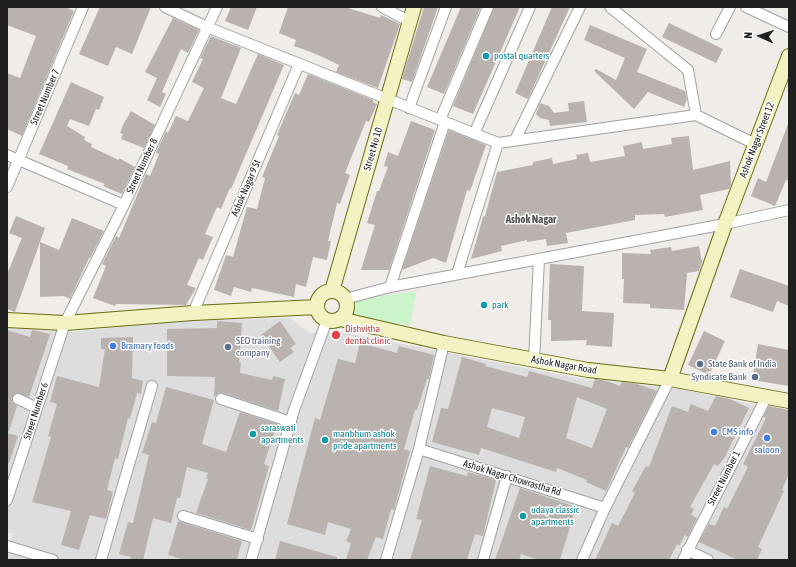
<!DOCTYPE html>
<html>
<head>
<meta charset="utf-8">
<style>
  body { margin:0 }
  #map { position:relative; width:796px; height:567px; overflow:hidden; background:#f0ece8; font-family:"Asap Condensed",sans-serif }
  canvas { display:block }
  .frame { position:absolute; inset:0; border:8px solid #202020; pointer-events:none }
  .north { position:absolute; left:740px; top:16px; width:40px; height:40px; -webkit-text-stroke:3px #fff; paint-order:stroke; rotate:273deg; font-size:11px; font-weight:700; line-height:16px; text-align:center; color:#202020 }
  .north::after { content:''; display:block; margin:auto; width:14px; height:18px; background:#202020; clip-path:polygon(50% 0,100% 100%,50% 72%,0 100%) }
</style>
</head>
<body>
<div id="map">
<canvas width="796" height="567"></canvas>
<div class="frame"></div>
<div class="north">N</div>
</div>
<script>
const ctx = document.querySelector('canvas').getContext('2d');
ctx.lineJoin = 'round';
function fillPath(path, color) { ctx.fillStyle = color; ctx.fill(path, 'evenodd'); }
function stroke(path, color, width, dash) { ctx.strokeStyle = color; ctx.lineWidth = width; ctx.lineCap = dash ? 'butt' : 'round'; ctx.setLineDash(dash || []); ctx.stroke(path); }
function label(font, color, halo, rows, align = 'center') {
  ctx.font = font + ' "Asap Condensed",sans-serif'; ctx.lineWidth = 3; ctx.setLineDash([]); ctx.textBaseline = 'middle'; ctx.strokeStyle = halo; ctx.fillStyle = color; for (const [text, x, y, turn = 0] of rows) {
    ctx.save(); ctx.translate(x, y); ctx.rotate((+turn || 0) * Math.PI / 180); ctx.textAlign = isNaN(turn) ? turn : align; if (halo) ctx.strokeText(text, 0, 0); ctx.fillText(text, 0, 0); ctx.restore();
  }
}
fillPath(new Path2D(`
  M290,318L310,333L341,332L582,379L680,389L789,412V560H7V545L13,534L7,532V328L72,332L182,321Z`), '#dedddd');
fillPath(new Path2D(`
  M416,291L410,325L349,317L355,300Z`), '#cbf4cb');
fillPath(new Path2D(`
  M7,7H65L74,11L22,136L7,129V73L20,78L36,36L7,25Z
  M100,7H151L132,54L116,47L108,66L79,54Z
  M231,7H257L248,30L225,21Z
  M288,7H345L380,18L381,15L400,24L378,88L336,72L339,65L316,54L294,46L296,40L279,33Z
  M424,7H438L412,82L402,79Z
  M461,7H481L444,94L427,87Z
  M494,7H520L473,114L453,106Z
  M552,7H570L528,99L515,93Z
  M173,18L199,30L188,53L181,49L162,92L166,94L160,107L147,100L157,78L145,72Z
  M669,23L723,49L716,63L662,37Z
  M590,25L647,49L637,72L685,91L687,99L684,107L648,92L634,109L594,71L596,69L616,80L625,58L584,40Z
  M211,36L241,48L221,98L236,104L258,54L284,65L231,189L230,188L221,209L217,207L205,234L213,237L203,260L199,258L187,285L196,288L186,305L116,304L115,306L93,298L106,266L102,264L116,236L119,238L146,174L150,176L159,154L156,153L166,131L168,133L176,116L188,121L204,88L192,82L203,59L200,58Z
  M308,74L373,100V102L377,104L369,122L366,121L345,173L350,175L340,204L337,203L328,241H331L327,260L313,257L306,287L296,284L294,297L252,288L251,292L234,287L231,296L214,290L226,255L233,257L247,207L257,209L265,178L262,177L279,136L277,135L295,93L299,95Z
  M71,82L104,97L99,110L96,109L89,126L70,119L67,126L85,137L84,140L92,144L91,147L119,160V158L135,167L122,194L103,186L105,184L67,169L68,166L39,154Z
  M584,101L587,122L550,126L549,120L540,118L536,114L540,103L549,106L554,113L569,111L568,103Z
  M131,111L155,125L144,148L121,139L123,134L120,133L123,125Z
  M411,121L435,130L389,270H361L375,225L367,223L377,191H379L388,167L384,166L388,152L398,156Z
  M788,124L789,181L786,180L775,206L751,196L758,178L766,182Z
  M449,130L486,145L470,191L467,190L446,263L433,258L402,270Z
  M689,136L693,170L730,161L731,185L729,189L700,195L703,210L665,217L664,214L635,215V220L566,233L568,243L547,246L546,239L527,242V240L501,246L502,251L471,259L483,217L485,216L497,172L533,165V162L552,158L553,164L577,159L576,155L588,153L590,162L625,156L623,146L642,142L643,149L672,144L671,138Z
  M16,216L45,228L40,242L59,250L72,218L104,231L90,258H89L70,299L64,296L40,297V242L15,312L7,309V274L22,238L9,233Z
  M699,246L702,262L699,271L687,273L684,310L650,308V304L623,303L624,279H622V253L651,254L650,250L671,247L672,251Z
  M550,264L584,266L582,311L614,313L612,347L586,345L587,340L551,341V320H548Z
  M740,269L789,286V306L777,301L773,312L730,297Z
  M217,321L242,323L239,362H241L240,373L272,380L273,376L285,379L278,411L223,393H219L214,397L215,377L167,376V329L217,328Z
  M280,321L296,344L290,348L294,352L280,362L261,335Z
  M7,330L30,337L32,330L50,334L29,397L18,393L12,397V402L17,406L9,431H7Z
  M704,331L725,341L709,375L688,365Z
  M133,337L132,378L143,381L141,394L137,393L130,419L128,418L118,459L115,458L107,490L113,492L106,519L90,515L79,550L61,545L71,511L32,502L51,437L48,436L57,404L50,402L57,376L99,387L105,349H101V338Z
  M360,343L397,353L399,346L434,355L429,379H427L417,410H415L404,449L410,451L394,510L391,509L383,539L376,537L367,560H346L351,543L346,541L351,529L328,522L325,535L287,524L315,418L320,420L338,359L355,363Z
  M758,344L789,350V386L752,380Z
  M462,357L486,364L485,366L527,377L529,371L592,388L595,379L607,381L620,386L622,382L637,384L657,391L628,448L626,447L606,491L586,482L587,480L557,468L556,472L481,448L479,455L432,442L441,408L448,409ZM577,397L607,409L592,448L566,438ZM492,408L525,417L519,438L487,427Z
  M166,387L214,400L202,444L226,452L240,412L277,424L264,464L269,466L251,530L196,513L208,479L206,478L208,473L187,467L180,498H177L171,523L153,518L143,560H130L131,557L119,554L128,522L133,523L149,455L142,453L152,422L156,423Z
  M716,396L730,399L749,408L725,457L718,466L714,464L690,507L694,509L691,515L697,518L688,537L685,535L679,546L677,544L669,560H595L612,523L618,526L635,493L632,491L646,466L649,467L672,406L688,412L691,404L708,411Z
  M769,406L789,410V474L782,490L784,491L758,547L762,549L757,560H738L699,542L709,524L715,526L724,507L727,509L748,467L743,464L766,418L763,417Z
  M7,433L18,436L9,463H7Z
  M430,466L467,476L468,472L496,480L483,536L475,534L467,560H410L422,520L416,519Z
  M520,488L576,507L560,560H539L521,554L519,560H495Z
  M178,521L242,541L237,560H185L168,555Z
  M280,541L337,557V560H275Z`), '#b9b2ae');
const street = new Path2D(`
  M165,7L207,27L498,143L696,115L755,144
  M382,7L409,21
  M610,7L688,70L696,115
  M746,7L789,27
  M716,34L730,7
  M409,108L446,7
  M440,120L488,7
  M474,134L530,7
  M515,140L580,7
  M7,155L124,205
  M7,187L83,7
  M457,274L498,143
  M390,287L445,122
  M345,299L390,287L725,224L789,210
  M193,313L299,64
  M534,360L539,259
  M18,399L37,408
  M221,399L291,422
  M419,449L605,508
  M7,500L65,323L124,205L217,7
  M183,516L258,539
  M7,546L53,560
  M687,550L708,560
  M101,560L152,386
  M251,560L294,410L327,320
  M386,560L419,449L444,343
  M483,560L507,476
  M582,560L605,508L670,379
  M683,560L767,396`);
const secondary = new Path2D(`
  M332,291L414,7
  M317 306a15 15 0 1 1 30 0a15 15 0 1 1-30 0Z
  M340,319L444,343L588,370L670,379L789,401
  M7,320L65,323L193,313L317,307
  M670,379L725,224L789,56`);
stroke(street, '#a1a1a1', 12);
stroke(secondary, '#696c12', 16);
stroke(street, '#fff', 10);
stroke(secondary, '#f3f2c3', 14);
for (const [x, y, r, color] of [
  [486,56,4,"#0f9aa8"],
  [484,305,4,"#0f9aa8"],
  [336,335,5,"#e0444e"],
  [113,346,4,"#3f7fe0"],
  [228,347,4,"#5c6f8a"],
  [700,364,4,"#5c6f8a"],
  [755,377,4,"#5c6f8a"],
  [714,432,4,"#3f7fe0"],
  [253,434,4,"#0f9aa8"],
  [767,438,4,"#3f7fe0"],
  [325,440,4,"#0f9aa8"],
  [523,516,4,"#0f9aa8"]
]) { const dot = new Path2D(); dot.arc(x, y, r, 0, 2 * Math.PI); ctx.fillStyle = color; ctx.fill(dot); stroke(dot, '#fff', 1.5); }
label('10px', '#0d838f', '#fff', [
  ["postal quarters",494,56],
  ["park",492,305],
  ["saraswati",261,428],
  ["apartments",261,440],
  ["manbhum ashok",333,434],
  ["pride apartments",333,446],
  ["udaya classic",531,510],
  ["apartments",531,522]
], 'left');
label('10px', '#202020', '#fff', [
  ["Street Number 7",45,97,-67],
  ["Ashok Nagar Street 12",757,140,-69],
  ["Street No 10",373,149,-74],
  ["Street Number 8",142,166,-65],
  ["Ashok Nagar 9 St",246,188,-67],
  ["Ashok Nagar Road",564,365,10],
  ["Street Number 6",36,411,-72],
  ["Ashok Nagar Chowrastha Rd",512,478,17],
  ["Street Number 1",724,478,-63]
]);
label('10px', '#be3a42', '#fff', [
  ["Dishvitha",345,329],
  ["dental clinic",345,341]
], 'left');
label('10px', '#4e5e75', '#fff', [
  ["SEO training",236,341],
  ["company",236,353],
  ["State Bank of India",708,364],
  ["Syndicate Bank",747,377,"right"]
], 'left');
label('10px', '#366cbe', '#fff', [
  ["Bramary foods",121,346],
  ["CMS info",722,432],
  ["saloon",767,450,"center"]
], 'left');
label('bold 11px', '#535353', '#fff', [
  ["Ashok Nagar",531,220]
]);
</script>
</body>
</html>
